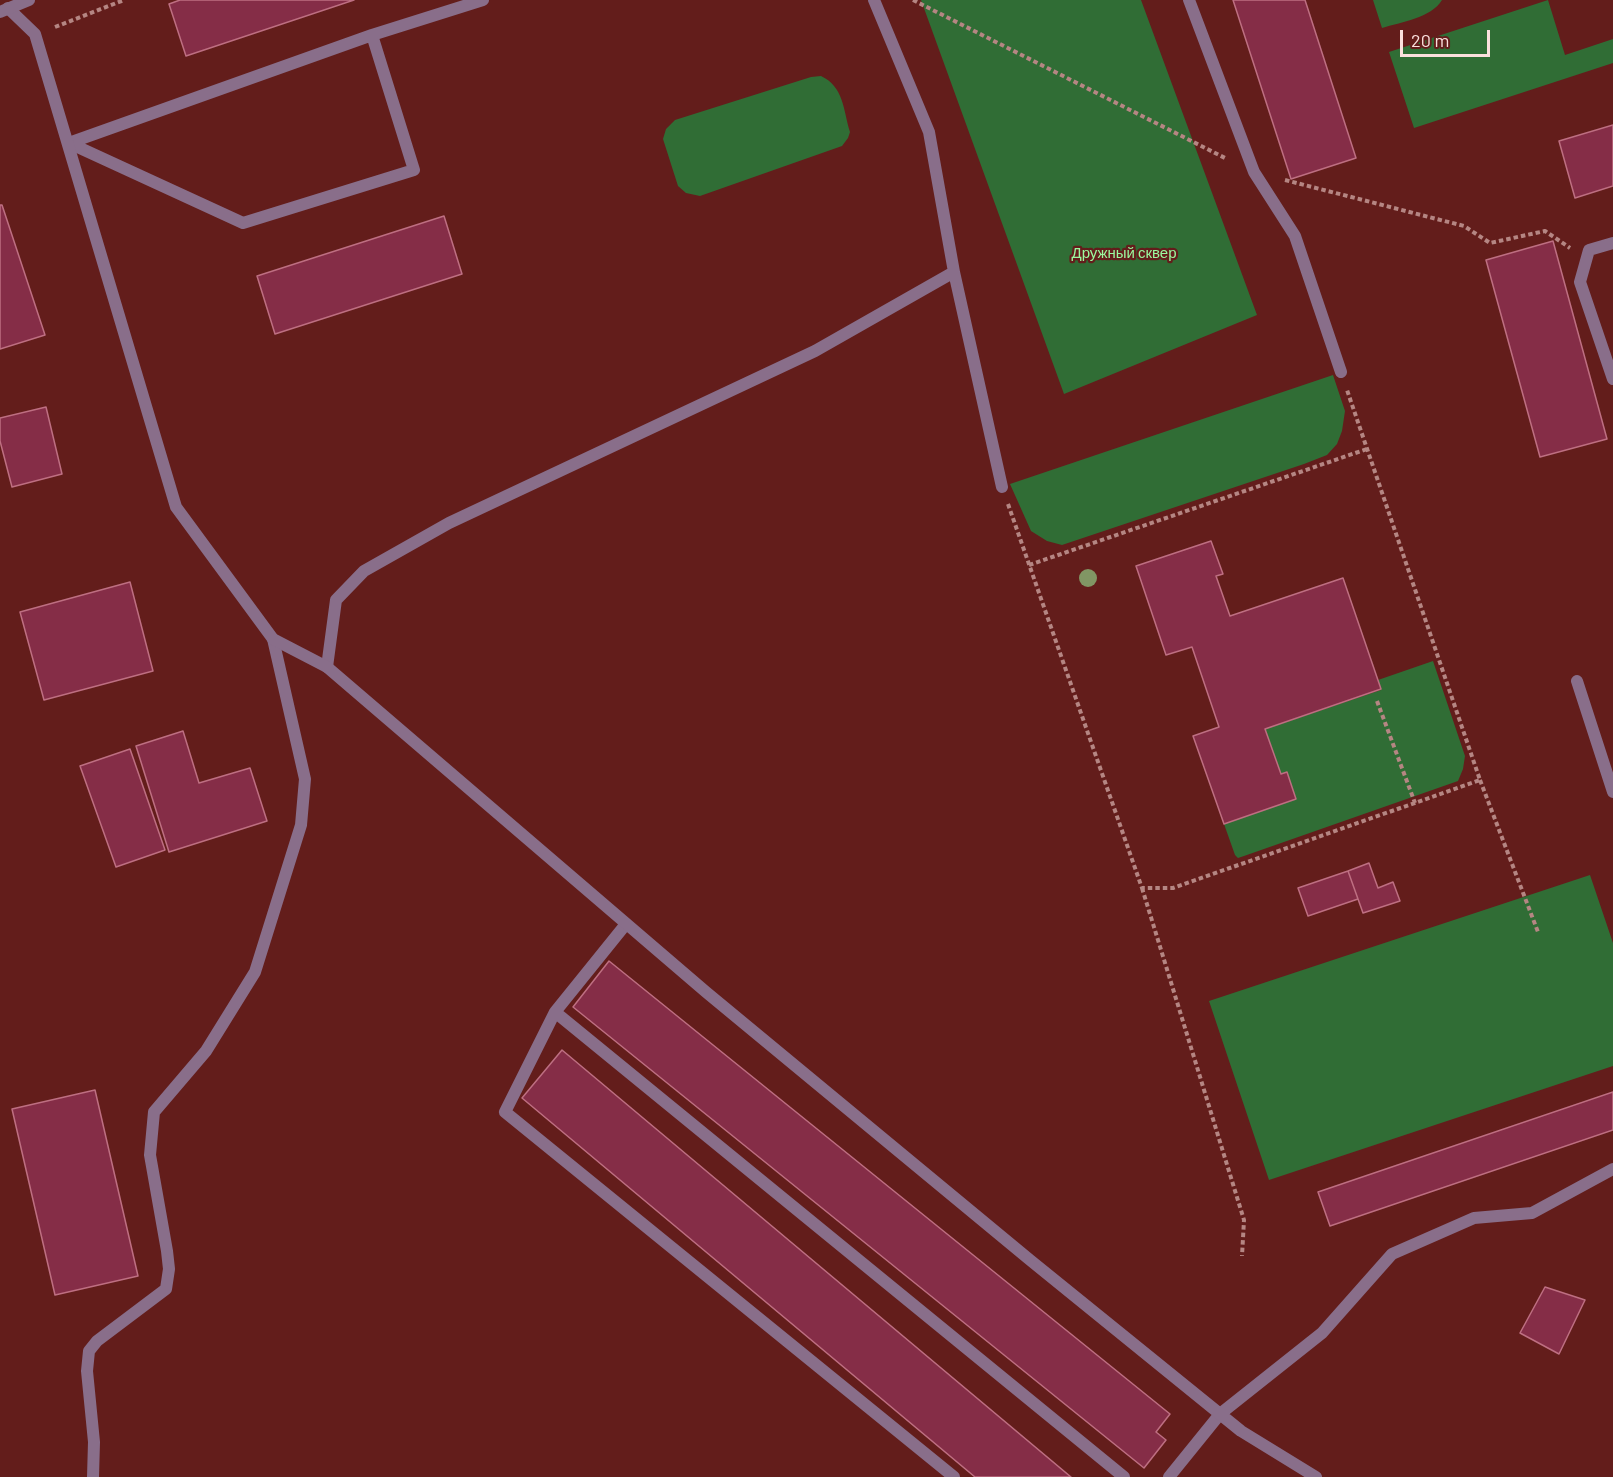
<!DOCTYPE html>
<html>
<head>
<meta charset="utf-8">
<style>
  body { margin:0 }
  #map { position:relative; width:1613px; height:1477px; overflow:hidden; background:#631d1b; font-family:Barlow,sans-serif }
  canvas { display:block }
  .scale { position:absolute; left:1400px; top:30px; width:90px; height:27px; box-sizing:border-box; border:3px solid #fbe0dd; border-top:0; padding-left:8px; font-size:18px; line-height:21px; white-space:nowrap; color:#fbe0dd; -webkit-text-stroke:4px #631d1b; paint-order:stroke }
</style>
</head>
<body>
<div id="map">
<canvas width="1613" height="1477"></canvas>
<div class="scale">20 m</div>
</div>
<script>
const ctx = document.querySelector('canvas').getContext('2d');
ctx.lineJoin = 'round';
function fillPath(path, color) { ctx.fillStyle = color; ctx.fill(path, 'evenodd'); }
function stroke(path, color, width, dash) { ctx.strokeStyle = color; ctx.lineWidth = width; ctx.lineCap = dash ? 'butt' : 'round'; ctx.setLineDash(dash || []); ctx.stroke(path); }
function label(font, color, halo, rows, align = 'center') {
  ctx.font = font + ' Barlow,sans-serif'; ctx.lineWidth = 4.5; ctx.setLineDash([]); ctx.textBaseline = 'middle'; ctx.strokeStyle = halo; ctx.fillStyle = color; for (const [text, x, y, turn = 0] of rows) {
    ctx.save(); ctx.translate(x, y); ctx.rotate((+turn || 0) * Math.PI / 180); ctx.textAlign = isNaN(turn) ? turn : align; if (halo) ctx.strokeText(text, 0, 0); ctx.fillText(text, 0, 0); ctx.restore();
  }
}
fillPath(new Path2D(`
  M921,0H1141L1257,315L1064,394Z
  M1373,0H1442C1431,18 1401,22 1382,28Z
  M1548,0L1565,55L1613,39V63L1414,128L1389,52Z
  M821,76C844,87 843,109 850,132L848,138L842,146L700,196L686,193L678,186L663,139L666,129L675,120L811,77Z
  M1333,375L1345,411L1342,431L1337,444L1327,455L1304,464L1062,545L1047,541L1031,531L1010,484Z
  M1433,661L1465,756L1463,769L1458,781L1244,856L1238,858L1235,855L1224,824L1296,799L1287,772L1281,774L1265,729L1381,690L1378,680Z
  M1590,875L1613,943V1066L1269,1180L1209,1001Z`), '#306d35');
const building = new Path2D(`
  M180,0H354L186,56L169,4Z
  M1233,0H1305L1356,158L1291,179Z
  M1613,125V186L1575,198L1559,141Z
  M0,205H2L45,335L0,349Z
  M444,216L462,274L275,334L257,276Z
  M1553,241L1607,439L1540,457L1486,260Z
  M46,407L62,474L12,487L0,441V418Z
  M1211,541L1223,574L1216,576L1230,616L1343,578L1381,689L1265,729L1281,774L1287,772L1296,799L1224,824L1193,736L1219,727L1192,647L1166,655L1136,566Z
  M130,582L153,671L44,700L20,612Z
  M183,731L199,783L250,768L267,821L169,852L136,746Z
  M130,749L165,850L116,867L80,766Z
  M1369,863L1378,888L1393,882L1400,901L1363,913L1348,871Z
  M1348,871L1358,899L1308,916L1298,888Z
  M609,961L1170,1414L1156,1432L1166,1440L1144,1468L573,1007Z
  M562,1050L1071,1477H975L522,1098Z
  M95,1090L138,1276L55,1295L12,1109Z
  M1613,1092V1130L1330,1226L1318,1192Z
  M1545,1287L1585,1300L1559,1354L1520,1333Z`);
fillPath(building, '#852d47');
stroke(building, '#be6f82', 1.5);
stroke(new Path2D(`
  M913,0L1225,158
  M55,27L124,0
  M1285,180L1464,226L1490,243L1545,231L1570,248
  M1008,504L1142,888H1173L1480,780L1347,390
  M1029,565L1367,449
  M1377,701L1415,803
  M1480,780L1538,932
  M1142,888L1244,1220L1242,1256`), '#b58683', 4, [4.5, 3]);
stroke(new Path2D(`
  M874,0L929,132L954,272L1002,487
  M1189,0L1254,172L1295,236L1341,372
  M69,143L243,223L414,170L372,35
  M69,143L372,35L483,0
  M1613,243L1589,250L1580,282L1613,379
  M327,667L336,600L364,571L449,523L815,351L954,272
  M626,924L555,1012L1124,1477
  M555,1012L505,1112L954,1477
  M93,1477L94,1442L87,1371L89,1351L97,1341L166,1289L169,1269L167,1251L150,1155L154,1112L206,1051L255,972L301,825L305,779L273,639
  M1169,1477L1220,1414`), '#896e8a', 12);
stroke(new Path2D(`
  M8,8L35,34L176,507L273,639L327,667L706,992L1030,1260L1241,1431L1316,1477
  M1577,681L1613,792
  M1220,1414L1322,1333L1392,1254L1474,1218L1532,1213L1613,1169`), '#896e8a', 12);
stroke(new Path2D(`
  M0,12L29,0`), '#896e8a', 12);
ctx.fillStyle = '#819664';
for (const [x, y] of [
  [1088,578]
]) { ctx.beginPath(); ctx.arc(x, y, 9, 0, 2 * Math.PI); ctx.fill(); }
label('15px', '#9af99f', '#631d1b', [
  ["Дружный сквер",1124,253]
]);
</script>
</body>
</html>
